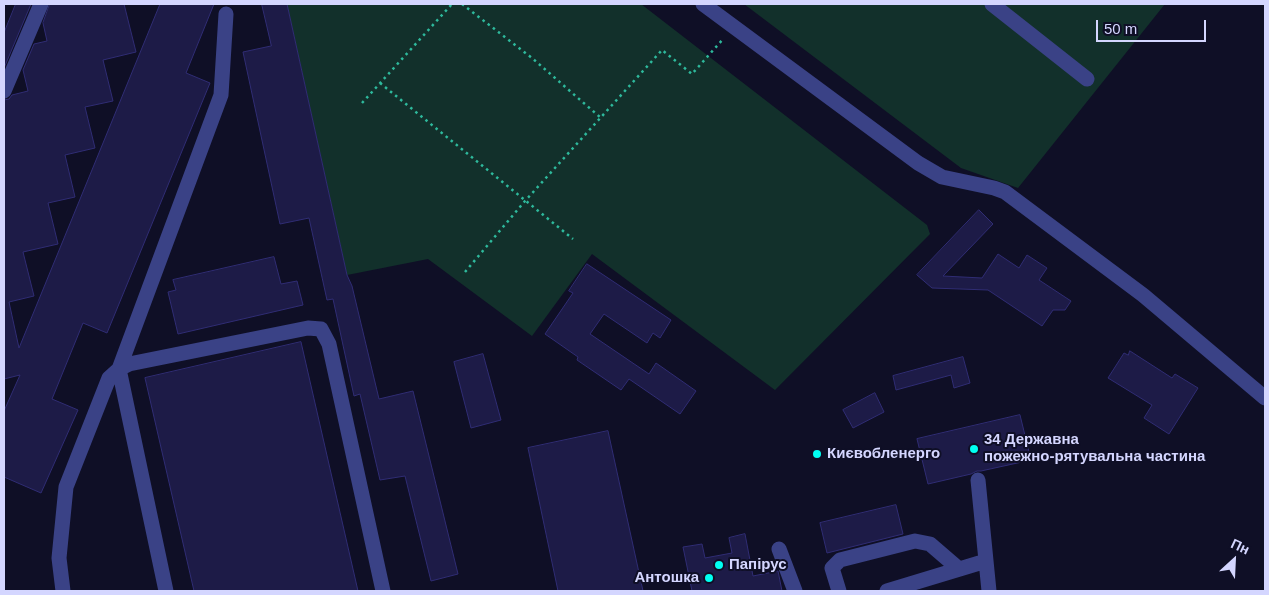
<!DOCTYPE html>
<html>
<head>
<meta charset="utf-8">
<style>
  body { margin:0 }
  #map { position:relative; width:1269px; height:595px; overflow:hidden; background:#0f0f26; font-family:Helvetica,sans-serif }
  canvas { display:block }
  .frame { position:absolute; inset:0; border:5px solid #d4d6ff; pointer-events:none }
  .north { position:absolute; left:1209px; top:535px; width:50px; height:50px; -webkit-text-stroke:4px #0f0f26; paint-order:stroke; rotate:25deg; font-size:14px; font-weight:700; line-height:20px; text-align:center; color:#d4d6ff }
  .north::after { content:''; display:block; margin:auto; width:18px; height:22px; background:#d4d6ff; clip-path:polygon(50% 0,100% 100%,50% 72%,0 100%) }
  .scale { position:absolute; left:1096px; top:20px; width:110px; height:22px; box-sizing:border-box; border:2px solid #d4d6ff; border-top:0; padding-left:6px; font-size:15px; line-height:18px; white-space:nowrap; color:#d4d6ff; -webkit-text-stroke:4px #0f0f26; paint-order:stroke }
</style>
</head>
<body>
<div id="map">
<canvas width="1269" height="595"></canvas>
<div class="frame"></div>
<div class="north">Пн</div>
<div class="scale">50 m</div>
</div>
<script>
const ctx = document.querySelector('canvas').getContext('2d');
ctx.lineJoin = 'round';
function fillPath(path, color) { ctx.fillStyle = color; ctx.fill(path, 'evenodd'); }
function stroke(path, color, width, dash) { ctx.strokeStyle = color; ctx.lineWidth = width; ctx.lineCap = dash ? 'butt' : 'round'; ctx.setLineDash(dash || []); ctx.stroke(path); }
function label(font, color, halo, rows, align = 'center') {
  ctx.font = font + ' Helvetica,sans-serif'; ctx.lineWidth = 4; ctx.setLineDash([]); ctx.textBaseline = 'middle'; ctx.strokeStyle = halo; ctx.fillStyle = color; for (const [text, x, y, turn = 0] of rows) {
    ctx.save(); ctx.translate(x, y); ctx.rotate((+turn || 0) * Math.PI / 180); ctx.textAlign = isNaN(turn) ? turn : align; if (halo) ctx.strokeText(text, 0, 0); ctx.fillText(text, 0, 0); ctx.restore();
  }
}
fillPath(new Path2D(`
  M287,4H641L927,225L930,234L775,390L592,254L532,336L428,259L347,275Z
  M744,4H1165L1018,188L961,168Z`), '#12302b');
const building = new Path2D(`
  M16,4H31L4,68V33Z
  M50,4H124L136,52L103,60L113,101L85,107L95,148L65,155L75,197L48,203L58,244L23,252L34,296L9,302L19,348L160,4H214L186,73L210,83L107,333L83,323L52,399L78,410L41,493L4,477V411L20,375L4,379V100L9,99L12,95L28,91L23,70L34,44L47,41L43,23Z
  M262,4H287L347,275L352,286L379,399L413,391L458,574L431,581L405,476L380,480L360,394L354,396L333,299L327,300L309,218L280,224L243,52L271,46Z
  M979,210L993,224L943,276L982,278L998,254L1019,268L1027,255L1047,268L1039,280L1071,301L1065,310H1053L1042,326L988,290L932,288L917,275Z
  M274,257L281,284L297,281L303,305L178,334L168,292L176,290L173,280Z
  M587,264L671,320L660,338L653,333L647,343L604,314L590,334L649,374L656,363L696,391L680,414L629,379L621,390L577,360L578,357L545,334L573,293L569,291Z
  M301,342L358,591H194L145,378Z
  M1130,351L1172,378L1175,374L1198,388L1169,434L1144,418L1152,405L1108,378L1124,353L1128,355Z
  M483,354L501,420L471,428L454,362Z
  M963,357L970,383L954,388L951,375L896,390L893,376Z
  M875,393L884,412L853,428L843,410Z
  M1020,415L1031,460L981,471H977L971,474L928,484L917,439Z
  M608,431L643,591H558L528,448Z
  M896,505L903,534L827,553L820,523Z
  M745,534L753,576L778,571L782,591H692L683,547L702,544L705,558L732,553L729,538Z`);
fillPath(building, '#1d1b47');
stroke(building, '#302d74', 1);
stroke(new Path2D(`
  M462,4L532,58L601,118
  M380,83L573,239
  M362,103L452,4
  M465,272L525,201L662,50L692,74L724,38`), '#2eb99c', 2.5, [2.5, 4]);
stroke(new Path2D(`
  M703,4L918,163L942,177L994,188L1005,192L1143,295L1265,398
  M992,4L1087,79
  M4,91L41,4
  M978,480L989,591
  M779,549L795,591
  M63,591L59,558L66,487L109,378L119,369L129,364L308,328L321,329L329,344L383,591
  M166,591L119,369L221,95L226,14
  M839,591L832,568L840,560L915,541L930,544L959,569
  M887,591L986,561`), '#3a4286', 15);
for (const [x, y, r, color] of [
  [974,449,5,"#00fff2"],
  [817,454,5,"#00fff2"],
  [719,565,5,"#00fff2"],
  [709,578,5,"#00fff2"]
]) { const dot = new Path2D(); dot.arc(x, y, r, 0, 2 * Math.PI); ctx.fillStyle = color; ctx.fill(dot); stroke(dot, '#0f0f26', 2); }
label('bold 15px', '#d4d6ff', '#0f0f26', [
  ["34 Державна",984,440],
  ["пожежно-рятувальна частина",984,457],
  ["Києвобленерго",827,454],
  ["Папірус",729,565],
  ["Антошка",699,578,"right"]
], 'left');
</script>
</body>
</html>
